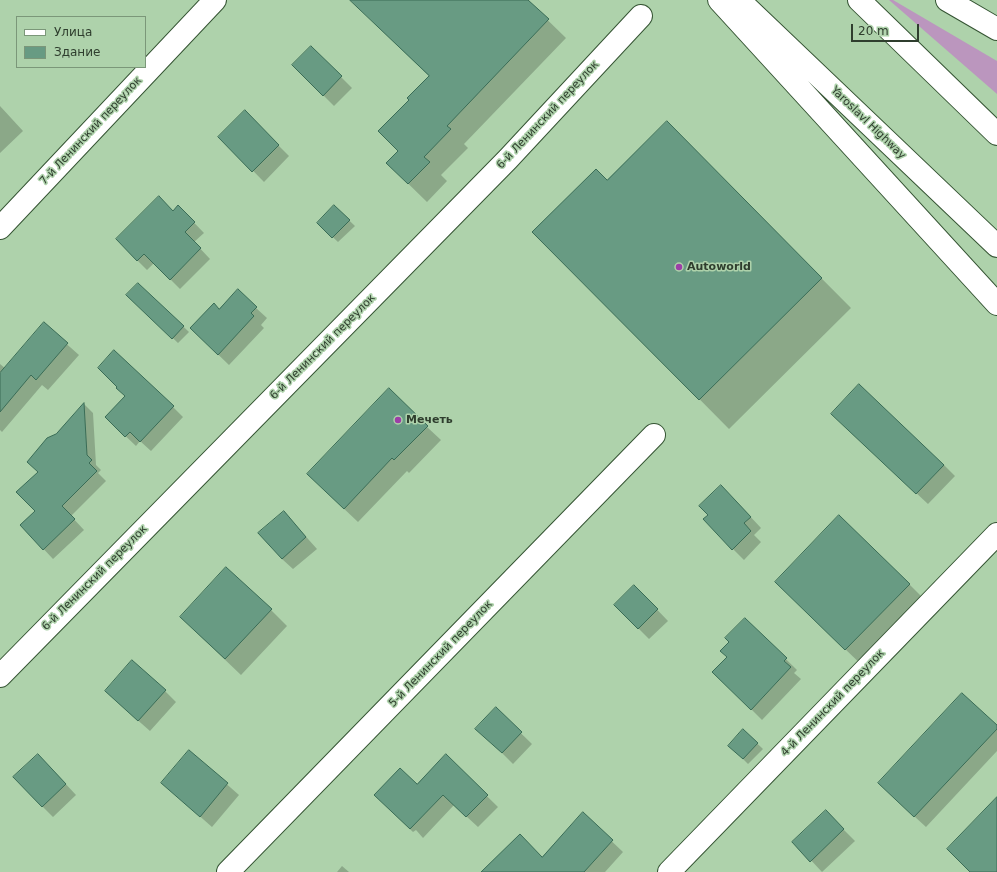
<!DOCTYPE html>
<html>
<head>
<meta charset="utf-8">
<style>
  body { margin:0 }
  #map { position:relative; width:997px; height:872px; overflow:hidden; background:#aed2ab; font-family:"DejaVu Sans",sans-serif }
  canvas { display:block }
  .legend { position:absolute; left:16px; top:16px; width:130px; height:52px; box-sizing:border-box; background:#aed2ab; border:1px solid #7b9779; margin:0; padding:5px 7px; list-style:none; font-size:12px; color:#2f3e2e }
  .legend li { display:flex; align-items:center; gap:8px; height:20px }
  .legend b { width:20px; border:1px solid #7b9779 }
  .scale { position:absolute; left:851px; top:24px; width:68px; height:18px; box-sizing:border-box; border:2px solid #2f3e2e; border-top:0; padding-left:5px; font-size:12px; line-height:14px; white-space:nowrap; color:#2f3e2e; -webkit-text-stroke:3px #aed2ab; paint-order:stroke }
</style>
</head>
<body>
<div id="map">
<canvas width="997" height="872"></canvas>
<ul class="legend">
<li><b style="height:5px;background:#fff"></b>Улица</li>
<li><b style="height:11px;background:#689b83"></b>Здание</li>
</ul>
<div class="scale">20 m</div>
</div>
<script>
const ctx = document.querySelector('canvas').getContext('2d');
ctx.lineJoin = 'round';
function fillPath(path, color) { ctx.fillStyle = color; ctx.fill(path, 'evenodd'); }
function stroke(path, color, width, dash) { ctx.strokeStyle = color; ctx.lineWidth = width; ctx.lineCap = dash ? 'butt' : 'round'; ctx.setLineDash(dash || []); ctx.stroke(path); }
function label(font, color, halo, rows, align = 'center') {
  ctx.font = font + ' "DejaVu Sans",sans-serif'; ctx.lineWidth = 3; ctx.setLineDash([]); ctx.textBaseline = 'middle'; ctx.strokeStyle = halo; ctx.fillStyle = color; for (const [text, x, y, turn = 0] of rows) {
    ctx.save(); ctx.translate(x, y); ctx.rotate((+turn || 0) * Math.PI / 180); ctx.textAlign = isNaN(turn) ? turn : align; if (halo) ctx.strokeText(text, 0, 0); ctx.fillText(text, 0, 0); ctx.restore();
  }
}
fillPath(new Path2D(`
  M889,0H893L997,61V94Z`), '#bb96be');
fillPath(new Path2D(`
  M351,0H527L566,38L464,144L468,148L441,175L447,181L427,202L387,163L399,151L410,100L430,76Z
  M311,47L352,88L334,106L293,65Z
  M0,106L23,131L0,153Z
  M245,112L289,156L264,182L220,137Z
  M667,123L851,308L729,429L534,232L608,182Z
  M178,206L204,233L194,242L210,259L180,289L154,263L147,270L137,260L173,212Z
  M334,206L355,226L338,242L318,223Z
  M138,284L189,332L178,343L128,295Z
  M256,308L267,318L261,325L264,328L229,365L202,339L219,310Z
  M44,324L79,355L48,390L42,385L2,432L0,430V364L6,369Z
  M126,396L173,407L183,417L151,451L140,441L136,446L116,427Z
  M84,404L93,413L96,465L101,470L98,473L106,481L71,516L84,530L53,559L21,525L36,511L39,472L56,435Z
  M843,425L944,465L955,476L928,504Z
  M427,427L441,440L409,473L407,471L358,522L322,488Z
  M732,497L761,528L754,535L761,542L744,560L733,549Z
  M284,512L317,549L293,569L282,559Z
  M909,584L930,605L867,670L797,603Z
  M645,597L668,621L649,639L615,605Z
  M271,610L287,626L241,675L197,633Z
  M745,619L797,670L794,673L801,679L762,720L714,672L728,657L731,642Z
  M165,691L176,702L150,731L117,702Z
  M496,709L532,744L513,764L488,739Z
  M997,726V751L926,827L890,794Z
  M744,731L763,749L748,764L729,745Z
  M189,751L239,795L212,827L162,783Z
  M446,756L498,807L478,827L454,805L423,838L416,830L413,832L386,806L417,785Z
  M49,766L76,795L53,817L42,806Z
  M826,812L855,841L822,872L794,842Z
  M583,814L623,852L605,872H483L542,858Z
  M342,866L349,872H337Z`), '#0003');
const building = new Path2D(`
  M350,0H528L549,19L447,126L451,129L424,157L430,162L408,184L386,163L398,151L378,131L409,100L407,98L429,76Z
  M311,46L342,76L323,96L292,65Z
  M245,110L279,145L252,172L218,137Z
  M667,121L822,278L699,400L532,232L596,169L607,180Z
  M159,196L173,211L178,205L195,222L185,232L201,248L170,280L144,254L137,261L116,239Z
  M334,205L350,220L332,238L317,223Z
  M138,283L184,326L172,339L126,295Z
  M238,289L257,307L251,313L254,316L218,355L190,328L214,303L219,309Z
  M44,322L68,343L36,380L31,375L0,412V373Z
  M114,350L174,406L140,442L130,432L125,437L105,417L125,396L116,388L117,387L98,368Z
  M859,384L944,465L916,494L831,414Z
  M389,388L428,426L394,460L392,458L344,509L307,474Z
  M84,403L87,455L92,460L89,463L97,471L62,506L75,519L43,550L20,525L35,511L16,492L38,472L27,462L47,438L56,434Z
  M721,485L751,517L744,523L751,531L732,550L703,519L708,515L699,506Z
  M284,511L306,537L282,559L258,533Z
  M839,515L910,584L845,650L775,582Z
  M226,567L272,609L225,659L180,617Z
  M634,585L658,609L638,629L614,605Z
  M745,618L787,658L784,661L791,667L751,710L712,672L727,657L720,651L729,642L725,638Z
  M132,660L166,690L138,721L105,691Z
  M962,693L997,725V729L914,817L878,783Z
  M496,707L522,732L502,753L475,729Z
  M743,729L758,743L743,759L728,746Z
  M189,750L228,783L200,817L161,783Z
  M38,754L66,784L42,807L13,777Z
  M446,754L488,795L466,817L443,795L410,829L374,795L400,768L417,784Z
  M997,797V872H970L947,849Z
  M826,810L844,829L810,862L792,842Z
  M583,812L613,840L584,872H481L520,834L542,857Z`);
fillPath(building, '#689b83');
stroke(building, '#3a6c56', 1);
const minor = new Path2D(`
  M0,228L215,0
  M0,676L508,159L641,16
  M228,872L654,435
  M669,872L997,534`);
const major = new Path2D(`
  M859,0L997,134`);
const highway = new Path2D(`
  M719,0L997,304
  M739,0L997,246
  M947,0L997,29`);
stroke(minor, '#355433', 24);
stroke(major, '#355433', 24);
stroke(highway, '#355433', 24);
stroke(minor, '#fff', 22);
stroke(major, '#fff', 22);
stroke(highway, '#fff', 22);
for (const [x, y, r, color] of [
  [679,267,4,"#9c3ea7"],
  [398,420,4,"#9c3ea7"]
]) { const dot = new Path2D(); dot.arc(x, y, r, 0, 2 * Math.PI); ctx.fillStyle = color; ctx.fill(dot); stroke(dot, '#aed2ab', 1.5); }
label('11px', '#2f3e2e', '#aed2ab', [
  ["6-й Ленинский переулок",548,115,-47],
  ["Yaroslavl Highway",868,123,44],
  ["7-й Ленинский переулок",91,131,-47],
  ["6-й Ленинский переулок",323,347,-45],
  ["6-й Ленинский переулок",95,578,-45],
  ["5-й Ленинский переулок",441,654,-46],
  ["4-й Ленинский переулок",833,703,-46]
]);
label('bold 11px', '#2f3e2e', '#aed2ab', [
  ["Autoworld",687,267],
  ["Мечеть",406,420]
], 'left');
</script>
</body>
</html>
